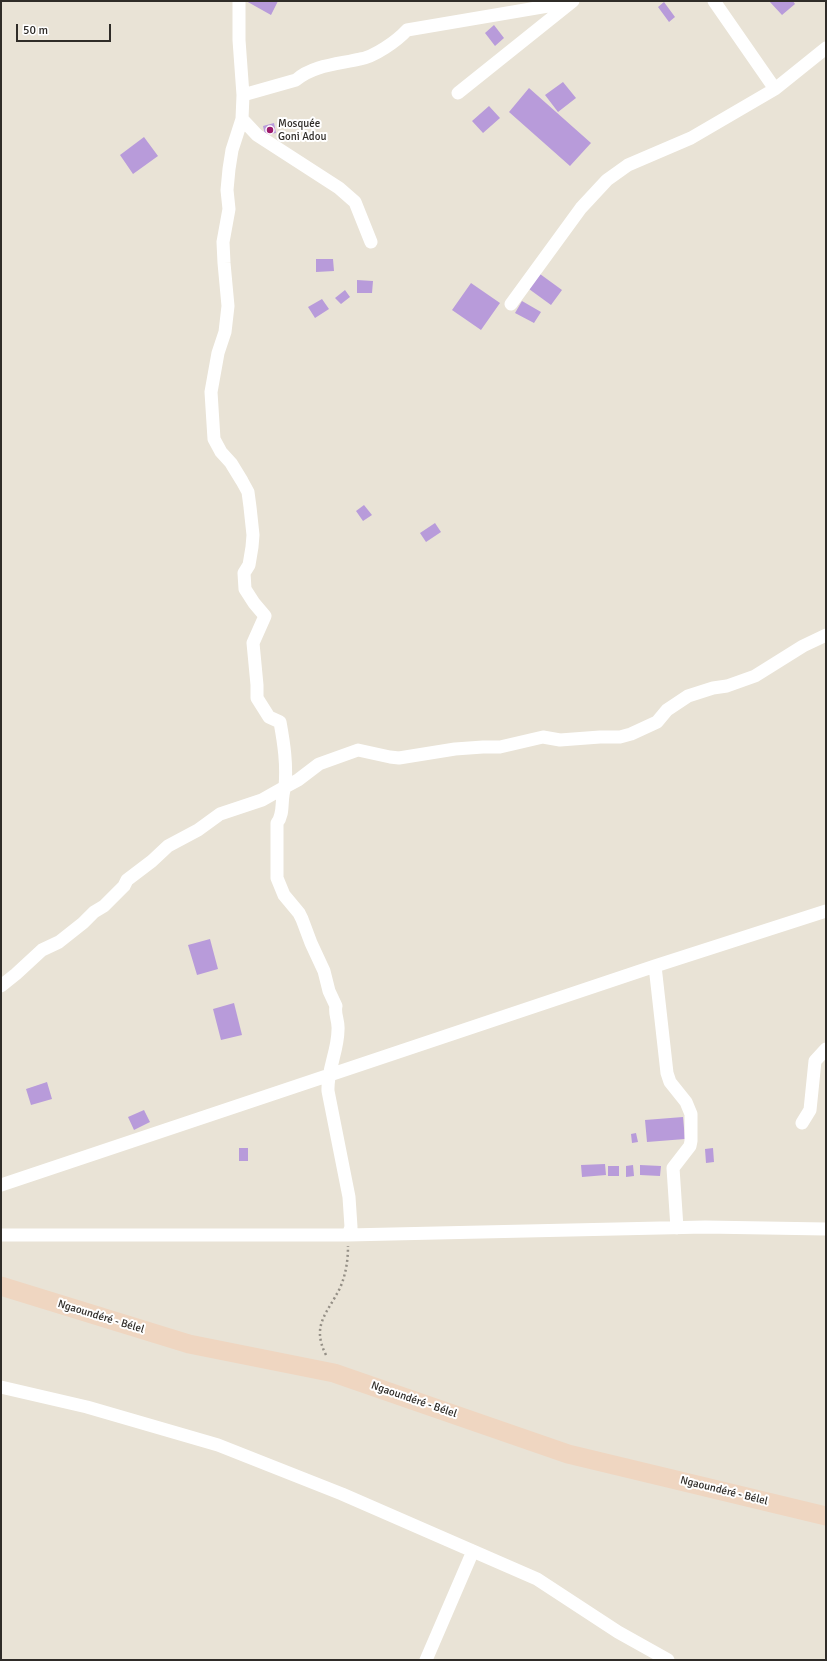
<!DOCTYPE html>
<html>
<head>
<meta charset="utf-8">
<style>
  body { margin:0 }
  #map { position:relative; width:827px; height:1661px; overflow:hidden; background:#e9e3d6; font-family:Signika,sans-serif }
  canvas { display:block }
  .frame { position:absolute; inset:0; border:2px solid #2f2c28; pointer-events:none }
  .scale { position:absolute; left:16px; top:24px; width:95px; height:18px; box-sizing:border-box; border:2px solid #2f2c28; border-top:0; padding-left:5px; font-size:12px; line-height:14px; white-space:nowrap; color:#2f2c28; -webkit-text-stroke:3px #fff; paint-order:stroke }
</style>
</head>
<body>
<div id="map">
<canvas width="827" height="1661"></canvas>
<div class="frame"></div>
<div class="scale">50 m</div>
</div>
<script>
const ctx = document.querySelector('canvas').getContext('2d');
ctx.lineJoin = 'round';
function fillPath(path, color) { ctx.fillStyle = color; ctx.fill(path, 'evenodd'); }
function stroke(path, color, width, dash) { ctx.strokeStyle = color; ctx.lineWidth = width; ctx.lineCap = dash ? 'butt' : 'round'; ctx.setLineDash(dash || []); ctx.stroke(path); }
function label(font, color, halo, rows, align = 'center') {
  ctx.font = font + ' Signika,sans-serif'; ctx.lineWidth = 4; ctx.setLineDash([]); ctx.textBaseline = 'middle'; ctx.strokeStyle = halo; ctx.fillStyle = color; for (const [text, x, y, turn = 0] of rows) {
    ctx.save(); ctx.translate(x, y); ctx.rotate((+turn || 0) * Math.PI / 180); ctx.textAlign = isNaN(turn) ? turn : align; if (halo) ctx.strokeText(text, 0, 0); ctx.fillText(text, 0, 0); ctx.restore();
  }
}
fillPath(new Path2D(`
  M246,1H278L271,15Z
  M769,1H793L795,4L782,15Z
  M664,2L675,17L669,22L658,7Z
  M494,25L504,38L495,46L485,33Z
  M563,82L576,98L558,112L545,95Z
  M529,88L591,143L570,166L509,112Z
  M489,106L500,118L483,133L472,121Z
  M274,123L276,133L265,135L263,126Z
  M144,137L158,156L133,174L120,155Z
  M316,259H333L334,271L316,272Z
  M540,274L562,290L551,305L529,289Z
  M357,280L373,281L372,293H357Z
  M471,283L500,303L481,330L452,310Z
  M345,290L350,297L341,304L335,298Z
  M322,299L329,309L315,318L308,307Z
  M522,301L541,312L534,323L515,313Z
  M364,505L372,515L363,521L356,511Z
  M435,523L441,532L426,542L420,533Z
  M210,939L218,969L197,975L188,945Z
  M234,1003L242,1035L221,1040L213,1009Z
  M47,1082L52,1099L31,1105L26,1089Z
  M144,1110L150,1122L134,1130L128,1117Z
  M683,1117L685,1139L647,1142L645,1120Z
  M636,1133L638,1142L632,1143L631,1134Z
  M239,1148H248V1161H239Z
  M713,1148L714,1162L706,1163L705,1149Z
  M605,1164L606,1175L582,1177L581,1165Z
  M633,1165L634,1176L626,1177V1166Z
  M640,1165L661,1166L660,1176L640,1175Z
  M608,1166H619V1176H608Z`), '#b89bda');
stroke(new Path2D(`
  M326,1355C311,1325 327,1314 340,1288C346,1274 348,1260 348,1246`), '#948f86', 2.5, [2, 3]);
stroke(new Path2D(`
  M714,1L775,89
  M458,93L573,1
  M243,95L296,80C313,65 339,64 360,59C374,57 397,41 407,30L548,6L562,1
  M242,119L257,135L339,188L355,202L371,242
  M511,304L581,208L607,180L628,165L691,138L775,89L826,48
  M655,966L667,1073L670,1082L686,1102L691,1114V1141L690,1146L673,1168L677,1228
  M1,986L16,974L42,950L59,942L83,923L94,912L104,906L124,886L127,880L152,861L168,846L198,830L220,814L262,800L285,787C287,764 284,744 280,722L269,717L257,698V685L253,643L265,616L254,603L245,589L244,573L249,565L252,547L253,535L250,507L248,492L242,481L231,463L221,452L214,439L211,392L218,353L225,332L228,306L224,263L223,242L229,209L227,190L229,169L232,150L242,119L243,95L239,40V1
  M802,1123L810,1110L815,1061L826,1049
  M1,1185L655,966L826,911
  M1,1235H348L705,1227L826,1229
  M348,1235L351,1227L349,1197L328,1091C327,1070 338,1051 338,1030C339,1021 334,1014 336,1006L329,991L324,971L311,943L302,919L299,913L284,895L277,878V823C285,813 280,799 285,787L298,780L319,764L358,750L390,757L399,758L455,749L483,747H500L543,737L560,740L600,737H620L631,734L657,722L667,710L688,696L713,688L727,686L755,676L803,646L826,635
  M1,1387L87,1407L218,1445L342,1494L537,1579L618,1632L668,1660
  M426,1660L473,1551`), '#fff', 13);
stroke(new Path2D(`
  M1,1286L189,1344L334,1373L568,1454L826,1516`), '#efd6c1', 19);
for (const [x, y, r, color] of [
  [270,130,4,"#9d196b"]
]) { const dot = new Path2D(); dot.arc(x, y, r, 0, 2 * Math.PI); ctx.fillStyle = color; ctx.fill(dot); stroke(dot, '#fff', 1.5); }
label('11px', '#2f2c28', '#fff', [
  ["Mosquée",278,124],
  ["Goni Adou",278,137]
], 'left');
label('11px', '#2f2c28', '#fff', [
  ["Ngaoundéré - Bélel",101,1317,17],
  ["Ngaoundéré - Bélel",414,1400,19],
  ["Ngaoundéré - Bélel",724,1491,14]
]);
</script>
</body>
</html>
